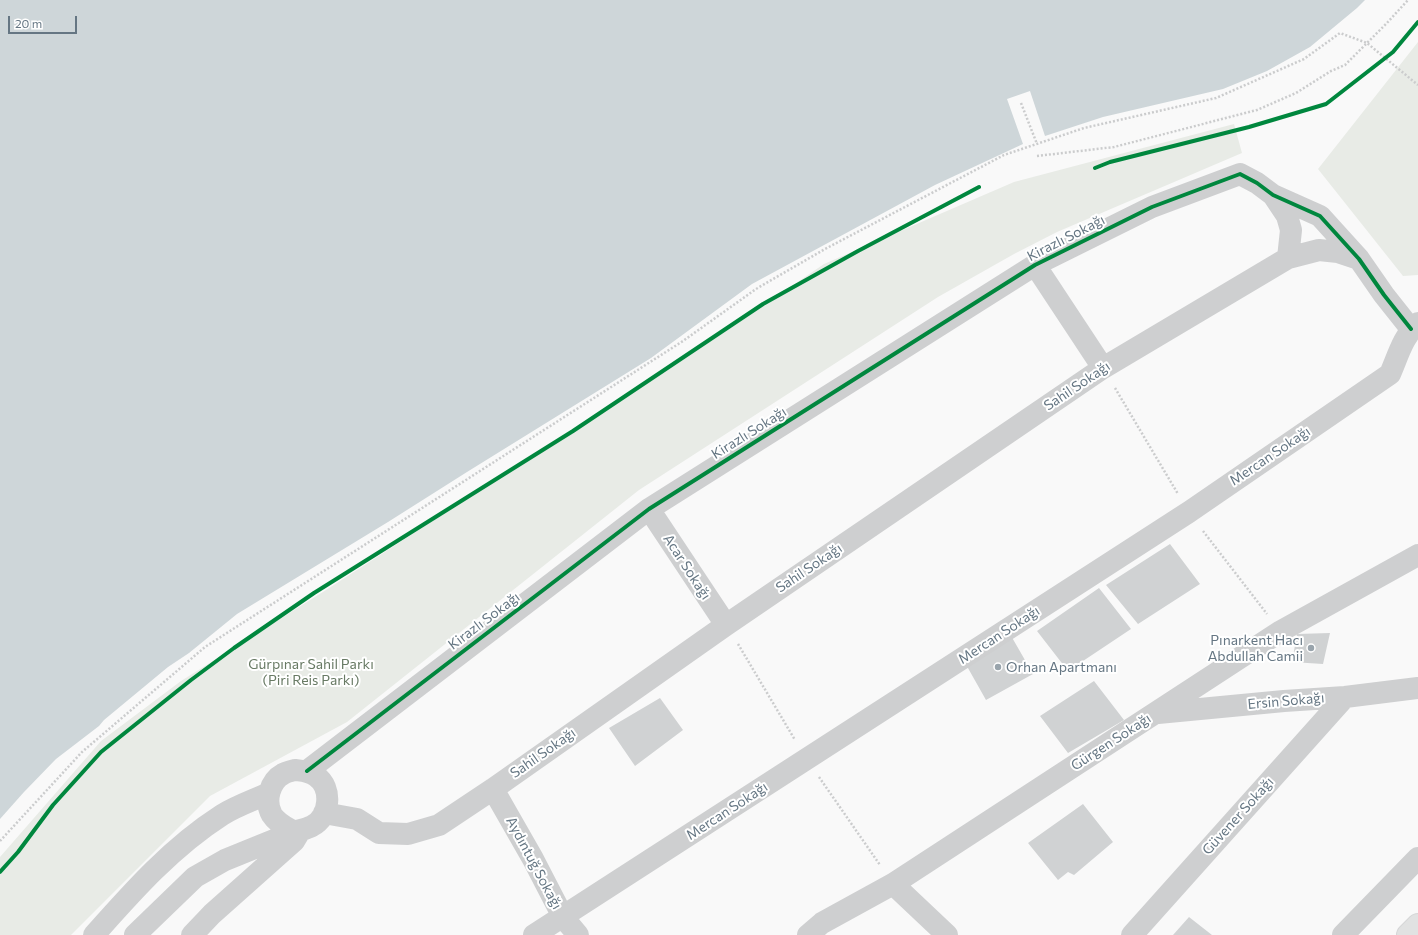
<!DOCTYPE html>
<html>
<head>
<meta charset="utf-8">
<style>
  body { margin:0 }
  #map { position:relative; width:1418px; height:935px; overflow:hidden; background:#f9f9f9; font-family:Commissioner,sans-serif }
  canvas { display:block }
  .scale { position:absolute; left:8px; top:16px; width:69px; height:18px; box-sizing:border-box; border:2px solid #657683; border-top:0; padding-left:5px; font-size:12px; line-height:14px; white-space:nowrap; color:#657683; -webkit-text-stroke:3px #fff; paint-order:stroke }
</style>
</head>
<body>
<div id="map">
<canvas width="1418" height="935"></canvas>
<div class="scale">20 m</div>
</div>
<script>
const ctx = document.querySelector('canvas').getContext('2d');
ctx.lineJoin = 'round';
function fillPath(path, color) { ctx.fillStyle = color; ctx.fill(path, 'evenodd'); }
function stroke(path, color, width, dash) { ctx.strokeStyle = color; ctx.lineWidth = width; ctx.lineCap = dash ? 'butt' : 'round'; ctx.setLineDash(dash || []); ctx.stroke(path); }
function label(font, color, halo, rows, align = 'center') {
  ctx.font = font + ' Commissioner,sans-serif'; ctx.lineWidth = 4; ctx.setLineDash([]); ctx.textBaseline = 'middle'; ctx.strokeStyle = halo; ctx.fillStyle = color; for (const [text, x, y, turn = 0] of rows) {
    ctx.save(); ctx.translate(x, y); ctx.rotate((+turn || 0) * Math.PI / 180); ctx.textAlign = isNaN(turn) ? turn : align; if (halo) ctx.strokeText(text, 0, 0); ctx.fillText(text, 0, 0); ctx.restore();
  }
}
fillPath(new Path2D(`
  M1418,42V275L1403,276L1318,169Z
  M1234,124L1242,153L1057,232L1014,254L938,297L639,490L347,722L210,796L71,935H0V857L101,741L181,681L326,590L723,333L824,264L1014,182Z`), '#e8ebe6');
fillPath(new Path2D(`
  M0,0H1365L1357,8L1310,47L1267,71L1223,89L1103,117L1045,136L1030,91L1007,99L1023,144L935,185L752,284L651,358L467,472L388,522L237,614L189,653L168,667L104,720L99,726L56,759L24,792L0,819Z`), '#ced6d9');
fillPath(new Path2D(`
  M1170,544L1200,584L1138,624L1106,585Z
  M1099,588L1131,629L1068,671L1037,631Z
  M1330,633L1323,664L1292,662L1297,634Z
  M1010,634L1033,674L986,700L964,661Z
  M1094,681L1124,720L1068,753L1040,716Z
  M660,698L683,730L635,766L609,728Z
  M1083,804L1113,842L1074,875L1068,872L1058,880L1028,843Z
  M1189,917L1212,935H1173Z`), '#d0d2d3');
const major = new Path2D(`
  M1408,935L1418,925`);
stroke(major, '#d5d6d7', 24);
stroke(new Path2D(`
  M1021,103L1037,144
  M1037,156L1114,147L1257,110L1296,93L1331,71L1345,65L1386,24L1408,0
  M1115,388L1178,494
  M1203,531L1267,614
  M738,644L795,740
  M819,777L880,865
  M0,841L82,752L205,647L683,341L756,289L825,249L1004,155L1084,128L1216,98L1304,59L1340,33L1367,43L1418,85`), '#cbcccd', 2.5, [2, 2]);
stroke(new Path2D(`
  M1273,195L1287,216L1291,230L1288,258
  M1035,265L1103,368
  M649,509L726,625
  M1158,713L1284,701L1345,697L1418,688
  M295,770C302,771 309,771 316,776C333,788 330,817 312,826C307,829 299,830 294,832C286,827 277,823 272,815C264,801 270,781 283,774C286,772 291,771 295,770Z
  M307,771L649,509L1035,265L1152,207L1240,174L1257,183L1273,195L1320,216L1359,259L1384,295L1411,329
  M493,789L533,859L563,917L578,935
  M324,813L357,819L379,833L408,834L439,825L493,789L726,625L1103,368L1288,258L1319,250L1338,252L1359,259
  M893,884L947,935
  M94,935C133,891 172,847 222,815C236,806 254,800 269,793
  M135,935L195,877L225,860L294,832
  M192,935L212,914L294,841L300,831
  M534,935L1189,512L1390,374C1398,356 1403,336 1418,323
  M808,935L822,923L893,884L1281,631L1418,555
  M1132,935L1345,697
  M1343,935L1418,858`), '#cecfd0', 22);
stroke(major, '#e1e2e2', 22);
stroke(new Path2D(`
  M1095,168L1110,162L1249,127L1326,104L1393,52L1418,22
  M307,771L649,509L1035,265L1152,207L1240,174L1257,183L1273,195L1320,216L1359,259L1384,295L1411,329
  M0,872L18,852L53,805L101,752L191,680L234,648L314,593L573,431L763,304L858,251L979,187`), '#00873e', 4);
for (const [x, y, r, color] of [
  [1311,648,4,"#99a4ac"],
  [998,667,4,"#99a4ac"]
]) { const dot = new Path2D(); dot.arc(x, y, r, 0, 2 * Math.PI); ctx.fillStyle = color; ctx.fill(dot); stroke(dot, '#fff', 1.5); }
label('14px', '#657683', '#fff', [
  ["Kirazlı Sokağı",1066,238,-27],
  ["Sahil Sokağı",1077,386,-34],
  ["Kirazlı Sokağı",749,433,-32],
  ["Mercan Sokağı",1270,456,-34],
  ["Acar Sokağı",687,567,57],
  ["Sahil Sokağı",809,568,-34],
  ["Kirazlı Sokağı",484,621,-37],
  ["Mercan Sokağı",999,635,-33],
  ["Ersin Sokağı",1286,701,-5],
  ["Gürgen Sokağı",1111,742,-33],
  ["Sahil Sokağı",543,753,-35],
  ["Mercan Sokağı",727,811,-33],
  ["Güvener Sokağı",1238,816,-48],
  ["Aydıntuğ Sokağı",534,863,62]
]);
label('14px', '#657683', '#fff', [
  ["Pınarkent Hacı",1303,640],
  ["Abdullah Camii",1303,656],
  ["Orhan Apartmanı",1006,667,"left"]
], 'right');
label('14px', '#687a64', '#fff', [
  ["Gürpınar Sahil Parkı",311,664],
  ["(Piri Reis Parkı)",311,680]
]);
</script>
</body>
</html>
